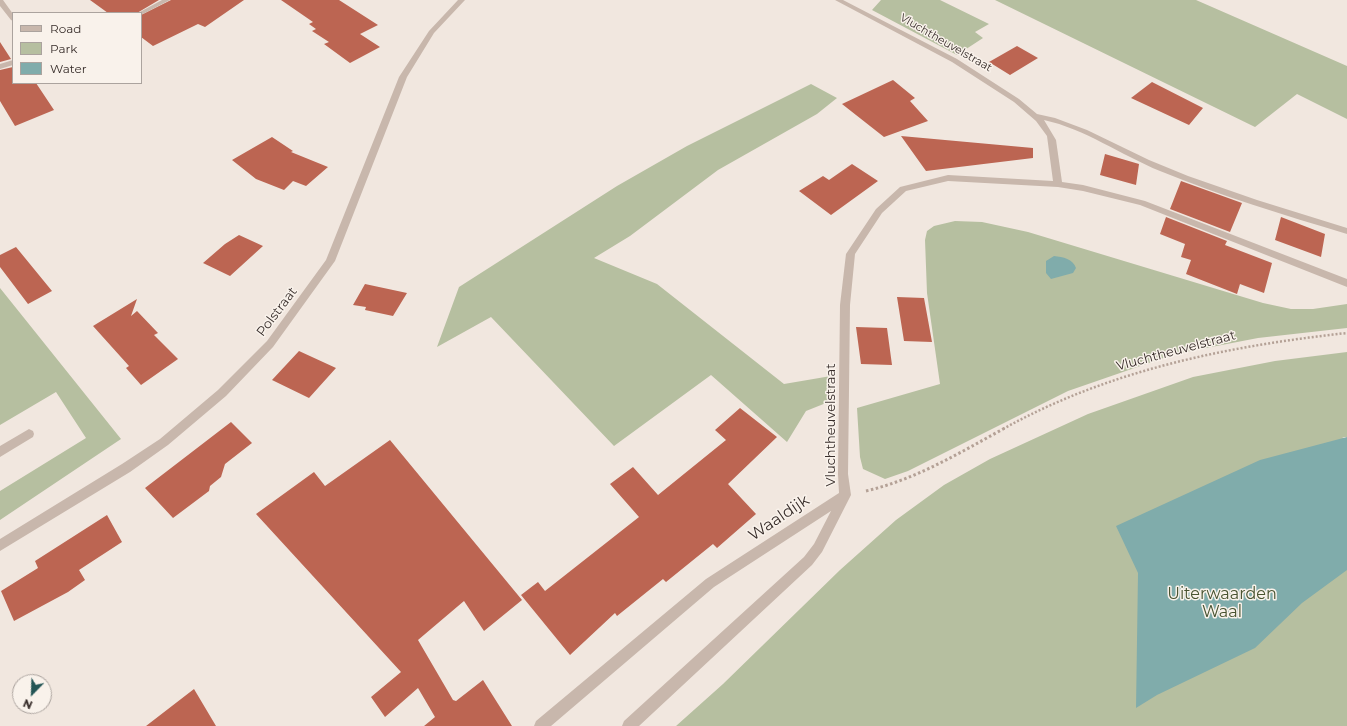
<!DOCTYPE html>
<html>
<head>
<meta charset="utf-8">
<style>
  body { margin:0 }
  #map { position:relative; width:1347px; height:726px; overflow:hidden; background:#f1e7df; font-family:Montserrat,sans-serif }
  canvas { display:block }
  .legend { position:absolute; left:12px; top:12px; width:130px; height:72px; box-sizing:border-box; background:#f9f2eb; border:1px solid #aba39e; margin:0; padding:5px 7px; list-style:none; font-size:12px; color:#372d2a }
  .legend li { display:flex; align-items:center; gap:8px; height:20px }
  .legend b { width:20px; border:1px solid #aba39e }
  .north { position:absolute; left:12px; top:674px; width:40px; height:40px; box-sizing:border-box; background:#f9f2eb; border:1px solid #aba39e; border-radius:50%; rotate:203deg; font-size:11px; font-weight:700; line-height:16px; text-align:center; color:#372d2a }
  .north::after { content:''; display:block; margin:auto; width:14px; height:18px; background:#235555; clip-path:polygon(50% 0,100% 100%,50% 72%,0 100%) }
</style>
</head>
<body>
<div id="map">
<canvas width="1347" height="726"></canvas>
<ul class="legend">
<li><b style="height:5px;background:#c8b7ac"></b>Road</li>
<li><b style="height:11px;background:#b6bfa0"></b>Park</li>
<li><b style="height:11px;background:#80acab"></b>Water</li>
</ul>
<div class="north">N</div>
</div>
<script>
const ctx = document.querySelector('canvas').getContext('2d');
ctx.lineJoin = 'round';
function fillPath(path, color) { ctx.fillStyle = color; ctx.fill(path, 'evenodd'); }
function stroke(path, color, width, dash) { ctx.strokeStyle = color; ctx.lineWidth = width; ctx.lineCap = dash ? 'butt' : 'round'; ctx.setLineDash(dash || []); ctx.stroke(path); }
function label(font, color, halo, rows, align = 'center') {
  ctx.font = font + ' Montserrat,sans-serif'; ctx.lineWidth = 3; ctx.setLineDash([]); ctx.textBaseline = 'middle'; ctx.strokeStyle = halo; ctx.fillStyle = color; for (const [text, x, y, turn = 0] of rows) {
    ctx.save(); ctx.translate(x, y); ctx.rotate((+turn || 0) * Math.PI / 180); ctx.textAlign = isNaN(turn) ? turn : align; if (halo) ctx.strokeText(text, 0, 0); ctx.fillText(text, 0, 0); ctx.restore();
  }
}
fillPath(new Path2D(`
  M881,0H940L989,24L975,32L983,38L957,55L872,10Z
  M995,0H1196L1347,66V119L1297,94L1255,127Z
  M811,84L837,98L817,114L718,170L630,236L594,258L657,284L784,384L831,376V401L806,411L787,442L711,375L614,446L491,317L437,347L459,287L617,186L687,146Z
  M955,221L982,222L1028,232L1263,303L1291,309H1313L1347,304V328L1258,338L1175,354L1068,391L908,471L885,479L863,469L860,457L857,408L940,384L927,293L925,240L927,231L934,226Z
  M0,288L121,439L0,520V491L86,438L56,392L0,425Z
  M1347,352V437H1342L1347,439V726H676L723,684L840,570L896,520L944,485L990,459L1088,414L1193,377L1275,361Z`), '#b6bfa0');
fillPath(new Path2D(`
  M1054,256C1063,257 1073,259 1076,268L1073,273L1051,279L1046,273V261Z
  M1347,437V570L1302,603L1255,648L1157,695L1136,708L1138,573L1116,526L1260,460Z`), '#80acab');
fillPath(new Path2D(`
  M90,0H159L137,13H108Z
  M171,0H244L205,27L198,24L153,46L141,37V15Z
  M281,0H339L378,25L360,34L380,47L350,63L324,44L329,42L312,31L316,29L309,24L313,22Z
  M0,42L11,59L0,62Z
  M1017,46L1038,58L1010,75L989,62Z
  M13,67V83H36L54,110L15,126L0,101V70Z
  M893,80L915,98L910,101L928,121L884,137L842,104Z
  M1152,82L1203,108L1189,125L1131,98Z
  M901,136L1033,148V158L926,171Z
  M272,137L293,151L291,152L328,167L306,186L293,181L284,190L256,179L232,160Z
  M1105,154L1139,164L1136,185L1100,175Z
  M852,164L878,181L831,215L799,191L823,176L829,180Z
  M1181,181L1242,203L1230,232L1170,209Z
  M1166,217L1227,241L1225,245L1272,263L1264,293L1240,284L1237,294L1186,274L1191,260L1181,257L1185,244L1160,234Z
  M1281,217L1325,234L1321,257L1275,240Z
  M239,235L263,246L230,276L203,263L225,244Z
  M16,247L52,291L28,304L0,267V255Z
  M365,284L407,293L393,316L365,310L366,307L353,305Z
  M897,297L924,298L932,342L904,341Z
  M137,299L131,316L137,311L158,333L154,335L178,359L141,385L126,368L129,366L93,326Z
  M856,327L887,328L892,365L861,364Z
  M299,351L336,368L309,398L272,380Z
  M740,408L777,437L728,484L756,514L717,548L713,544L666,582L663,579L617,616L615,613L570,655L521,595L538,582L545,591L639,517L610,484L633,467L658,495L726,440L715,430Z
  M231,422L252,443L225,464L221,477L210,486L209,491L173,518L145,488Z
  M390,440L522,600L484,631L464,601L418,640L453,700L456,701L483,680L512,726H424L435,717L418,688L385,717L371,697L401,672L256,514L314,472L325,486Z
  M107,515L122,542L79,570L85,580L68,592L14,621L1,591L38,568L35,561Z
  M194,689L216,726H146Z`), '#bc6552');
stroke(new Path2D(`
  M1003,429C1109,370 1228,346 1347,333`), '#b4a196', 2.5, [2, 2]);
stroke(new Path2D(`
  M866,491C917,479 959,453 1005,428`), '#b4a196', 3, [2.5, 2.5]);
fillPath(new Path2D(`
  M0,0H3L13,14V21L11,20L0,6Z
  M162,0H170L143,14L138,13Z
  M458,0H465L434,33L407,77L335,261L273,347L226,396L168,445L130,472L0,551V539L122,464L160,439L218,390L267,341L326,260L399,77L429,31Z
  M835,0H843L957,59L1019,99L1037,114L1055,118L1087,130L1149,160L1188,176L1257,200L1347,228V234C1284,215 1221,196 1160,171C1121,155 1085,129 1044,120L1056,140L1062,182L1083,185L1145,201L1347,279V287L1140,205L1083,191L1058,187L948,181L906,191L882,213L855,254L850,305L848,474L851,495L822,552L812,565L639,726H622L624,721L804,557L814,544L831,511L714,587L551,726H534L536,721L706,579L839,493L838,474L840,305L846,254L876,209L900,187L948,175L1053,181L1047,136L1036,121L1014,102L952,62Z
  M13,60V65L0,69V64Z
  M29,429L33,431L34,434L33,437L0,457V446Z`), '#c8b7ac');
label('11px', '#372d2a', '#f9f2eb', [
  ["Vluchtheuvelstraat",946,43,30]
]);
label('13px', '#372d2a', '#f9f2eb', [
  ["Polstraat",277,312,-53],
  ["Vluchtheuvelstraat",1176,351,-15],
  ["Vluchtheuvelstraat",831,425,-90]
]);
label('16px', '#372d2a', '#f9f2eb', [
  ["Waaldijk",779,518,-34]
]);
label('16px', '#485330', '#f9f2eb', [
  ["Uiterwaarden",1222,594],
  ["Waal",1222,612]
]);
</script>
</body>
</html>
